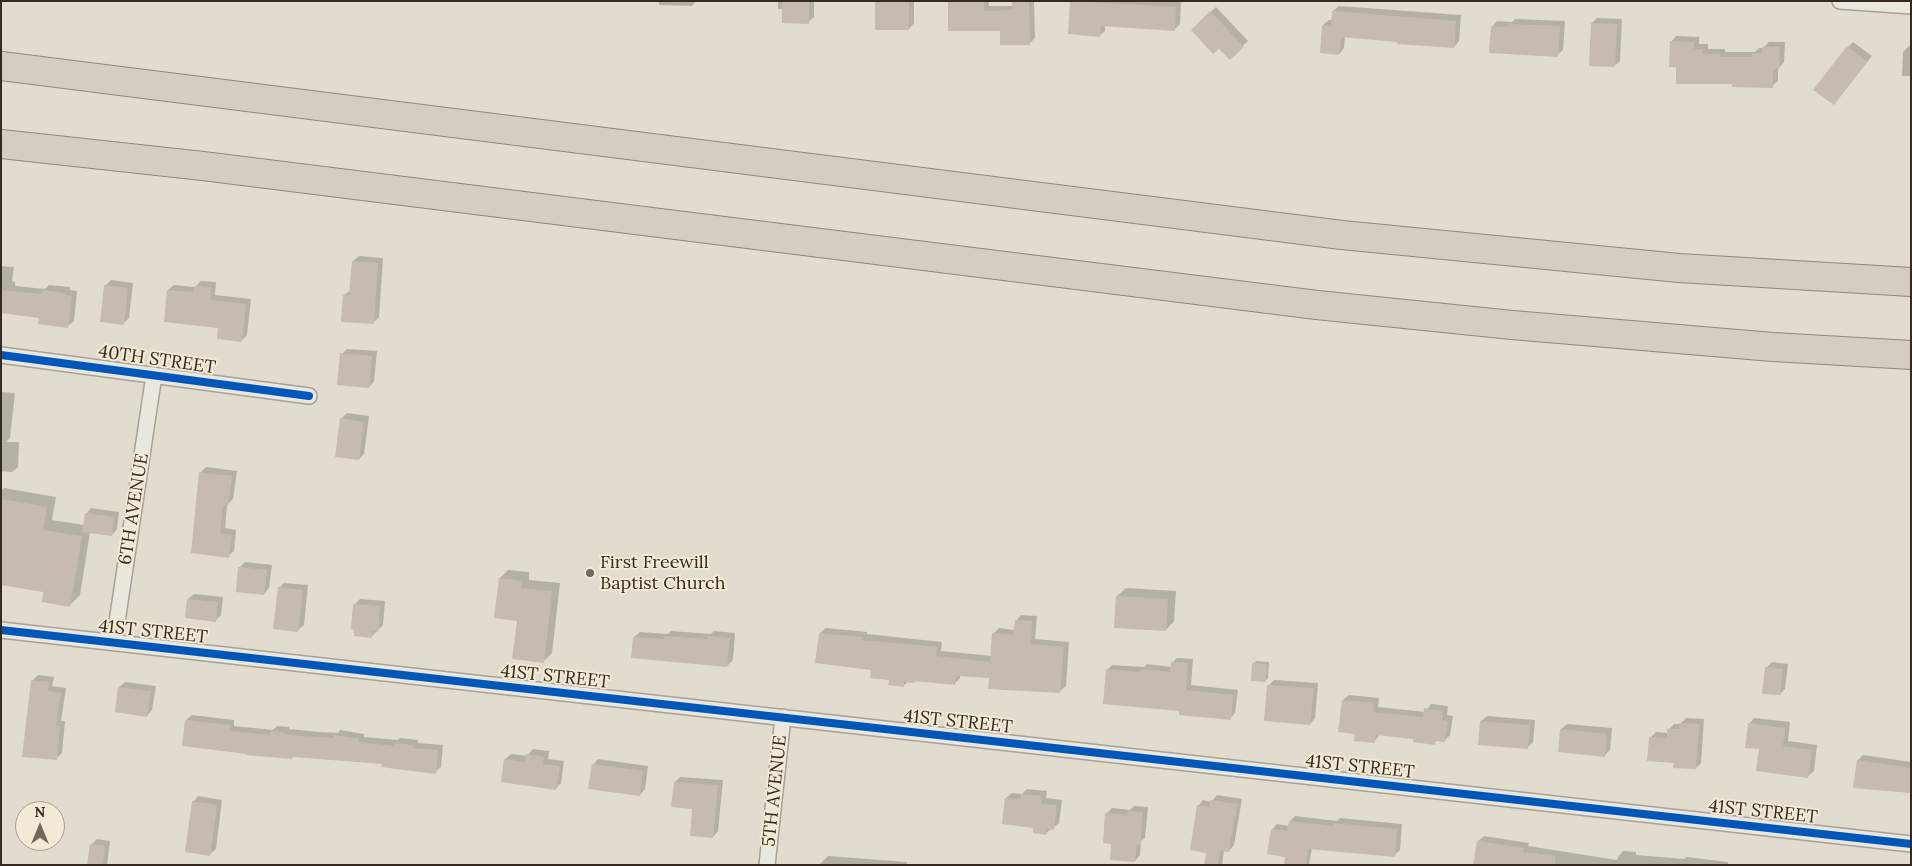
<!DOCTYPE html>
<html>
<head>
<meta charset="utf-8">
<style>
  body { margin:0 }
  #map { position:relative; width:1912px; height:866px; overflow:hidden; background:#e2dcce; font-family:Lora,serif }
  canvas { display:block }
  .frame { position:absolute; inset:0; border:2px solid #352a20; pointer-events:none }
  .north { position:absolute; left:15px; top:801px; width:50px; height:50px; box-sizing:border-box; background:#f2ead5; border:1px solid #a69d8d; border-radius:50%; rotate:0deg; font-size:14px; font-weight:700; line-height:20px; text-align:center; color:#352a20 }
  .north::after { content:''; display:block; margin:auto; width:18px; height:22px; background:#72685d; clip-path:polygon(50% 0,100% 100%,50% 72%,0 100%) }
</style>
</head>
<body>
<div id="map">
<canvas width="1912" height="866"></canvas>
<div class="frame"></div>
<div class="north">N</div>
</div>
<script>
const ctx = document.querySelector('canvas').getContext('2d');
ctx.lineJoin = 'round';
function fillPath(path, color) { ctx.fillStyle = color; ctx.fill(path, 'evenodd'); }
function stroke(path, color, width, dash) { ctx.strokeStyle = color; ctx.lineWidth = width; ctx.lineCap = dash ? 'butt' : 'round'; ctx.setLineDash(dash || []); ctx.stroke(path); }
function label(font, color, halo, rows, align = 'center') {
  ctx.font = font + ' Lora,serif'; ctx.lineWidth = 4; ctx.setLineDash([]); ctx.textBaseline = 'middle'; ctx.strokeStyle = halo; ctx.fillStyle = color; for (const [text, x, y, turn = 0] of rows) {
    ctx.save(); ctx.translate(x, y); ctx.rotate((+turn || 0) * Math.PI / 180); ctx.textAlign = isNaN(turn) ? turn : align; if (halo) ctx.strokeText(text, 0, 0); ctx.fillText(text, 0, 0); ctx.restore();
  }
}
fillPath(new Path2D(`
  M659,1H696L692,6L659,5Z
  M778,1H814V17L808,22L783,9H778Z
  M876,1H914V23L909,29Z
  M949,1H989V6H1013V1H1034L1035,38L1029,44Z
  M1072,1L1181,2L1180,24L1174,30L1105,25V31L1099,36Z
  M1339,6L1461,15L1459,41L1454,47L1345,36L1344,48L1339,54L1323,25L1329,20H1333V11Z
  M1216,7L1248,41L1230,58L1219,47L1192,30Z
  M1597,18L1622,19L1620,61L1614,66L1592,23Z
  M1515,19L1565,21L1563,50L1557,55L1492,27L1497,21L1512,22Z
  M1676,36L1699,37V44H1708V49H1725V52H1755L1759,48H1763L1769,42H1785L1784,62L1778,69V81L1772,86L1734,83L1678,65L1671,42Z
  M1853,42L1872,56L1834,104L1848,47Z
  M1909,46H1911V76H1902L1903,52Z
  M359,256L383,258L379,317L373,323L344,295L351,290L353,261Z
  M1,266L14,267L12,281L15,282V286L45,289L49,285L70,287V290L77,291L74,321L68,326L40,317L1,312Z
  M111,280L133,283L129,318L124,323L105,286Z
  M201,281L216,282L215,295L251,299L247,335L242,340L219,327L168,290L174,285L195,287Z
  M347,349L377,351L374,381L369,387L342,354Z
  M1,392L15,393L10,438L6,442H19L18,467L12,472L1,471Z
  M347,413L369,416L364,454L359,459L341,419Z
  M206,467L237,471L233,499L227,505L225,528L236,530L234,551L228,556L192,552L200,473Z
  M4,488L56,497L52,520L84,525L86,514L91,508L119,512L117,529L112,535L90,532L80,595L70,605L45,591L1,584V491Z
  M245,562L272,565L269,588L264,594L239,568Z
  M508,570L529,572V580L560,583L552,653L543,662L518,620L500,578Z
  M284,583L308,585L304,625L298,630L279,588Z
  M1126,588L1176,591L1174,621L1166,630L1117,596Z
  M194,594L223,597L221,615L215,621L186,617L188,599Z
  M360,599L385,601L383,625L371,637L355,604Z
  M1021,615L1037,616L1035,639L1069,642L1066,686L1060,691L990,677L960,675V678L954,684L917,680L914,682H908L904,685L872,669L820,633L826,628L867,632V634L942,642L941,651L992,656L993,634L999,628L1015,630L1016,621Z
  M671,631L711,634L714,631L735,633L733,660L727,666L634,637L640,632L668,634Z
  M1177,658L1193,659L1191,685L1238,690L1235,713L1230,718L1180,710L1107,670L1112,665L1144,667L1147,664L1172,667V663Z
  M1256,661L1269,662L1268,678L1265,681L1254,663Z
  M1772,662L1788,664L1785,689L1780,694L1766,668Z
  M38,675L54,677L52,686L66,688L61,721H65L62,753L56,759L32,681Z
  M1274,680L1318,683L1315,718L1310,724L1269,685Z
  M125,682L156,686L152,710L147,716L119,687Z
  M1349,695L1379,698L1378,707L1425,712L1431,704L1448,706L1447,715L1453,716L1450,735L1444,741L1438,740L1434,743L1415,738L1380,734L1374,742L1356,733L1343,700Z
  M192,715L234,720V726L273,730L277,726L289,727V729L320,732L338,733L340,730L364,734V737L398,740L400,738L418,740V743L443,745L441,767L435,772L383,762L295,755L186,720Z
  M1487,716L1535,720L1533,742L1527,748L1481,721Z
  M1686,718L1704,719L1701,763L1696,768L1675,762L1650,738L1656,732L1668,733L1669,729L1674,724H1680Z
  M1754,718L1790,722L1788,741L1817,745L1814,771L1808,776L1760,748L1749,724Z
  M1567,724L1612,728L1610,750L1605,755L1559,751L1561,729Z
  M533,749L549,751L548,759L564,761L561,783L556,788L505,759L511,754L527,756Z
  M1863,755L1911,762V792L1855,787L1858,760Z
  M598,759L648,766L645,789L640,795L593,765Z
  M680,777L723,780L718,831L713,837L675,782Z
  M1027,789L1047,791L1046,798L1062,800L1059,823L1046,833L1035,827L1006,798L1012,793L1022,794Z
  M1217,795L1242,799L1234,845L1229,851L1224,850L1222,865H1205L1207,852L1198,806L1203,800L1211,802Z
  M198,796L222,800L216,849L210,854L193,802Z
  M1134,806L1148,807L1145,838L1141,841L1140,855L1135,861L1113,842L1106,814L1112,808L1130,810Z
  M1295,816L1337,821L1340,818L1402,824L1400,850L1394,855L1312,848L1309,865H1285L1287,856L1272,830L1277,824L1289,826L1290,821Z
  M1484,836L1529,843L1528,846L1617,860L1618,857L1623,851L1636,852V855L1684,859L1686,857L1728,862V865L1475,864L1478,841Z
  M97,839L110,841L107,865H88L91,845Z
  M828,856L907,862L906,865H819Z`), '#0003');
fillPath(new Path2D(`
  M782,1H809V24L782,23Z
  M875,1H909V30H875Z
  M948,1H984V11L1012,10V1H1029L1030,45H1000V31H948Z
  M1070,1L1176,7L1175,31L1101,26L1100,37L1068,34Z
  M1210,11L1244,47L1230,60L1219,49L1213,54L1191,30Z
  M1332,11L1456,21L1454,48L1397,44V42L1341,37L1339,55L1320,53L1322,25L1331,26Z
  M1591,23L1617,24L1615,67L1589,66Z
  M1509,24L1560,26L1558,57L1489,53L1491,26L1508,27Z
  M1670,41L1694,42V49H1703V54H1720V57H1752V53H1762V47H1780L1779,69H1773V88L1732,87V84H1676V67H1669Z
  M1847,46L1867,62L1834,105L1813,90Z
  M352,261L378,263L374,324L341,322L343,295H349Z
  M104,285L128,288L124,325L100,322Z
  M194,286L211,287L210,300L246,304L242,342L217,339L218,328L164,322L167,290L194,292Z
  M1,290L42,294V290L65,293V295L72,296L68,328L38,324L39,318L1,313Z
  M340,353L372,356L369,388L337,385Z
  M340,418L364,422L359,460L335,457Z
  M199,472L232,476L228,506L223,505L220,533L232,535L229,558L191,553Z
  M1,499L47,507L43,530L82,536L70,607L42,602L43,592L1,585Z
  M85,513L114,517L112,536L82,532Z
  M238,567L267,570L264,595L236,592Z
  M499,578L522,581L521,588L552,591L544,663L512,659L517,621L494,618Z
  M278,587L303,590L298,632L273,629Z
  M1116,596L1168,599L1166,631L1114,628Z
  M187,599L218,602L216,622L185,618Z
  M353,604L380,606L378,632L372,631V638L354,636V630L351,629Z
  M1015,620L1032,621L1031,644L1064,647L1060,693L988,689L989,678L956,676L955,685L915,681V683L904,682V687L888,685L889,680L870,678L871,670L815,663L819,633L862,637V640L937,647L936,656L990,662L992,633L1013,635Z
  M664,636L707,639L708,636L730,638L727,667L631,658L633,637L664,639Z
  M1171,662L1188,663L1186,690L1233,695L1231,720L1179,715V711L1103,704L1106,669L1140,672L1141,669L1170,672Z
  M1252,663L1267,664L1266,682L1251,681Z
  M1765,667L1783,669L1780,695L1762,694Z
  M31,680L49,682L48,691L61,693L56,726H60L57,760L22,757Z
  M1267,685L1314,688L1310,725L1264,721Z
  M118,687L151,691L147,717L115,712Z
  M1342,700L1374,703L1373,712L1423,717L1424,708L1443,711L1442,720L1448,721L1445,742L1435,741V745L1413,742V739L1376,735L1375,743L1354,741L1355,734L1338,732Z
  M185,720L230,725L229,731L270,735L271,731L284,732V734L314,737L334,738V735L359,739V742L393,746L394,743L413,745V748L438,750L436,774L381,767L382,764L293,757L292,759L246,755L247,754L182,746Z
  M1480,721L1530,725L1528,749L1478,745Z
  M1679,723L1699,724L1696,769L1673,768L1674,763L1647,761L1649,737L1667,738V729H1679Z
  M1748,723L1785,728L1783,746L1812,750L1808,778L1756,771L1759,749L1745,748Z
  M1560,729L1607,734L1605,757L1558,752Z
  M526,754L544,757L543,764L560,766L556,790L501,782L504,759L525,762Z
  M1857,760L1911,768V793L1853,788Z
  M592,764L643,771L640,796L588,789Z
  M674,782L718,785L713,838L690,836L692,809L671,807Z
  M1021,794L1042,796L1041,804L1057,805L1054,830L1047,829L1046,835L1033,833V828L1002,824L1005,798L1020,799Z
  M1210,800L1237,804L1229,852L1220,851L1218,865H1204L1206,853L1190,850L1197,805L1209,807Z
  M192,801L217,805L210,856L185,852Z
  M1128,811L1143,812L1140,845L1137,844L1135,862L1110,860L1111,844L1103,843L1105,813L1127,815Z
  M1289,821L1333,826V823L1397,829L1395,857L1308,849L1306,865H1284L1285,857L1267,854L1271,829L1287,831Z
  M1477,841L1524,848L1523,852L1555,856V865H1473Z
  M90,844L105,846L103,865H87Z`), '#c5bbaf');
const minor = new Path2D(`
  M1840,1L1911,6
  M1,355L309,396
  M1,630L1911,844
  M114,642L154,375
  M767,865L783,717`);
const motorway = new Path2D(`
  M1,66L1342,235L1679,268L1911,282
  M1,144L203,166L1317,305L1512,325L1773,347L1911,355`);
stroke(minor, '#a7a197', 18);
stroke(motorway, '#8d877e', 30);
stroke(minor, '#eae7df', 15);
stroke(motorway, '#d5cdbf', 28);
stroke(new Path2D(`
  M1,355L309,396
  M1,630L1911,844`), '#0057b8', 8);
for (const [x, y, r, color] of [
  [590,573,5,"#72685d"]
]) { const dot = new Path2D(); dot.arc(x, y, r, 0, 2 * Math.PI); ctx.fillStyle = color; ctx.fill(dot); stroke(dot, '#f2ead5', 2); }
label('18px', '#352a20', '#f2ead5', [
  ["40TH STREET",157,360,8],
  ["6TH AVENUE",134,509,-81],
  ["41ST STREET",153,632,6],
  ["41ST STREET",555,677,6],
  ["41ST STREET",958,722,6],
  ["41ST STREET",1360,767,6],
  ["5TH AVENUE",775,791,-84],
  ["41ST STREET",1763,812,6]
]);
label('18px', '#352a20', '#f2ead5', [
  ["First Freewill",600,563],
  ["Baptist Church",600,584]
], 'left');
</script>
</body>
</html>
